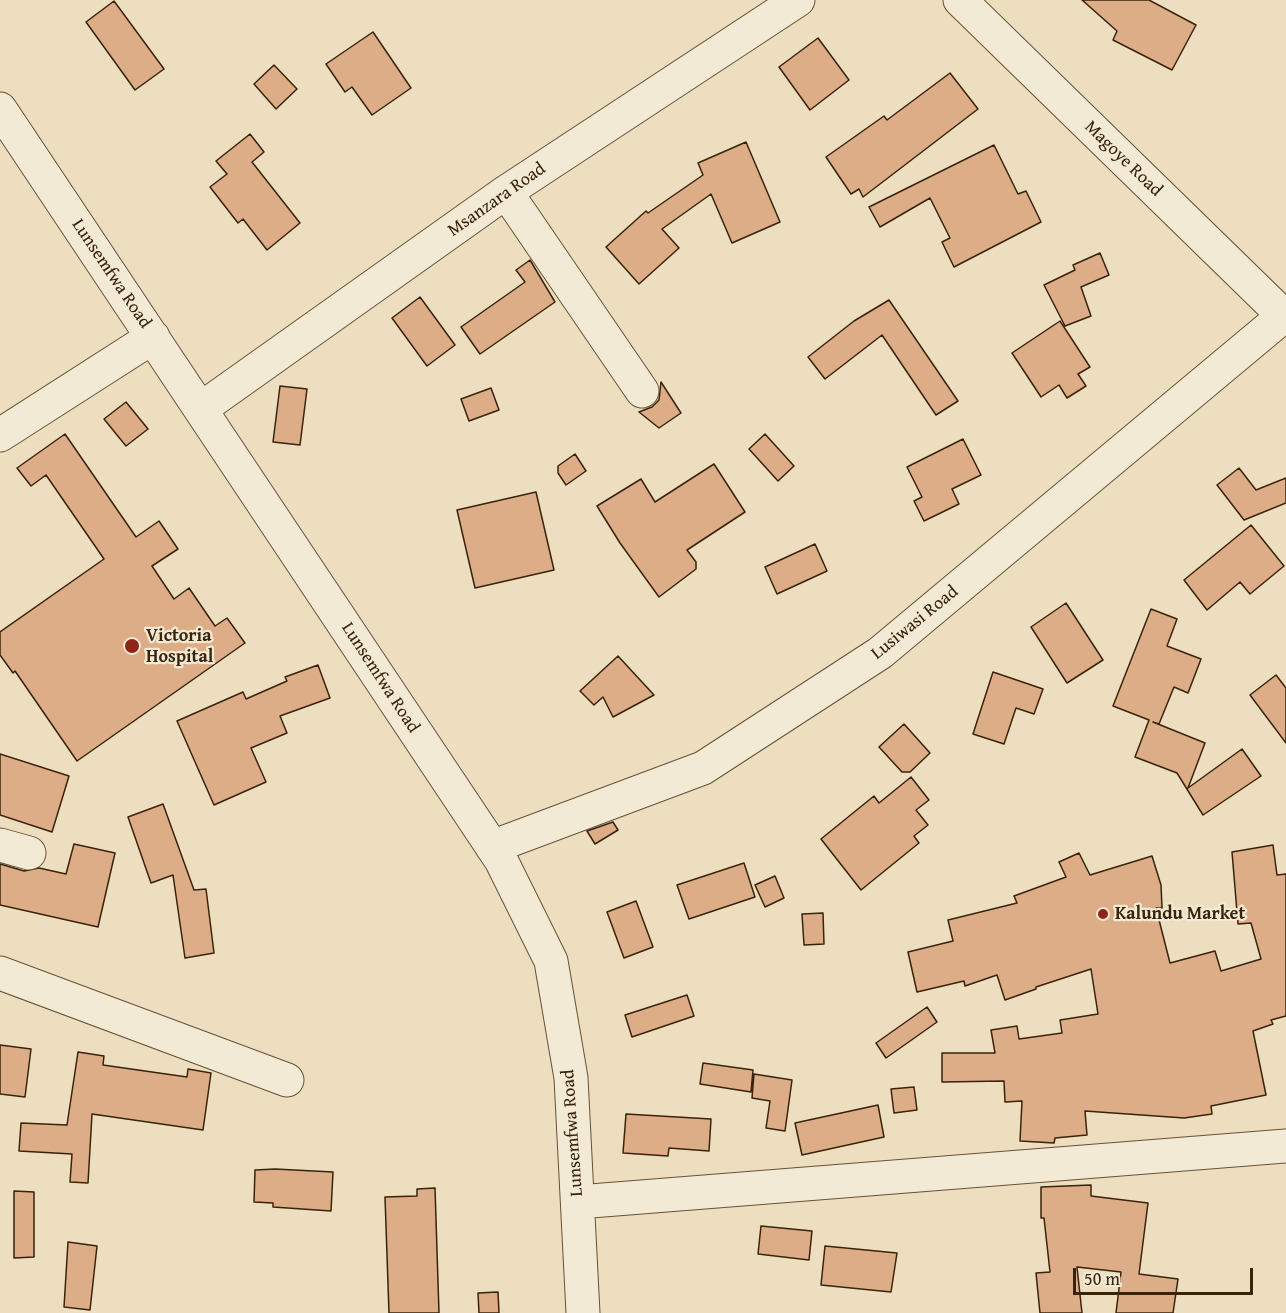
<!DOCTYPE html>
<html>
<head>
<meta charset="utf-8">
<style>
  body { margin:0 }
  #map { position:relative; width:1286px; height:1313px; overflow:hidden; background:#eddebf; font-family:"Gentium Book Plus",serif }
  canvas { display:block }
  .scale { position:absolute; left:1073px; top:1268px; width:180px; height:27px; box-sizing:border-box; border:3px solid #39230a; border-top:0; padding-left:8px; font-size:18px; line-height:21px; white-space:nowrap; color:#39230a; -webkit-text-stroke:4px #f3ead5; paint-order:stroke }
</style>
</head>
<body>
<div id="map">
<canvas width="1286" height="1313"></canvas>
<div class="scale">50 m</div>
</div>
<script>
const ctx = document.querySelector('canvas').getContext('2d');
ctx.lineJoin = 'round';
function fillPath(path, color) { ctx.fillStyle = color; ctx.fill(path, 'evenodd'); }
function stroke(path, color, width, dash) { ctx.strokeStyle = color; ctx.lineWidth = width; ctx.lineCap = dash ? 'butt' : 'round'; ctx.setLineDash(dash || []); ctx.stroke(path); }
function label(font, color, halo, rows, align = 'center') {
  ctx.font = font + ' "Gentium Book Plus",serif'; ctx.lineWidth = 4.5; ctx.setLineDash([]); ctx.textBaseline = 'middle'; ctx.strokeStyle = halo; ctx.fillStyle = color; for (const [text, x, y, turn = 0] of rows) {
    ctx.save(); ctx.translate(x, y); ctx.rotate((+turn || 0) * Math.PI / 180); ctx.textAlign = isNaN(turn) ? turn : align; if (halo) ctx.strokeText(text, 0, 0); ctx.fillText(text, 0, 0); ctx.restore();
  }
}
const building = new Path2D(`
  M1082,0H1149L1196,25L1172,70L1113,40L1117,31Z
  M114,1L164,69L135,90L86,22Z
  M373,32L411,88L372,115L352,87L345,92L326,64Z
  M818,38L849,80L810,110L779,67Z
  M274,65L297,89L276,109L254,84Z
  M950,73L978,109L863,197L859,189L851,194L826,157L884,116L887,120Z
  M250,134L264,152L252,162L300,223L267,250L243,219L238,223L210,187L227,174L216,161Z
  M746,142L780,222L732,243L711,194L662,229L679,248L639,284L606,247L646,211L648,213L703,175L698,163Z
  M994,145L1018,194L1026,191L1041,222L954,267L942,242L950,238L930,198L880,227L869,207Z
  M1100,253L1109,275L1081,287L1091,316L1065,326L1044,285L1075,270L1073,265Z
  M530,260L555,302L480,354L461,327L525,282L516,270Z
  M420,297L455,345L427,366L392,318Z
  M889,300L958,401L936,415L882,335L825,379L808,357L854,321Z
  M1060,321L1090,367L1078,374L1086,386L1067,398L1059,385L1041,397L1012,353Z
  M661,382L681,413L659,428L639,412L652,407L659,400Z
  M280,386L307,389L300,445L273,442Z
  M491,388L499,410L469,421L461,399Z
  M126,402L148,429L126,446L104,419Z
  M65,434L136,537L159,521L178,549L152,566L174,599L189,588L215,626L227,618L245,643L77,761L15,671L13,673L0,655V632L104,559L46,475L31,486L17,468Z
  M765,434L794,466L778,481L749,449Z
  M963,439L981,475L952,489L959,504L924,521L914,501L922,497L907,467Z
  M575,454L586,471L566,485L558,473V466Z
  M714,464L745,512L687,550L696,562V569L659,597L620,543L597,506L641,479L655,502Z
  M1239,468L1256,490L1286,478V503L1244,520L1217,485Z
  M536,492L554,570L475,588L457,510Z
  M1251,525L1284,566L1250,594L1240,582L1207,610L1184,580Z
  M815,544L827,571L777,594L765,567Z
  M1066,603L1103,660L1067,683L1031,627Z
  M1151,609L1177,619L1167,646L1201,659L1188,693L1174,687L1159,724L1153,722L1205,743L1188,788L1242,749L1261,776L1203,815L1177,773L1135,757L1149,720L1113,706Z
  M618,656L654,695L613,717L603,697L594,705L580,691Z
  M318,665L330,698L280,716L287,733L251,748L266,782L214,805L177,721L243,692L246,699L287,681L285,677Z
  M993,672L1043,689L1034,714L1016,708L1004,744L973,734Z
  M1276,675L1286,688V743L1250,695Z
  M904,724L930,753L910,772H902L879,747Z
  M0,754L69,776L52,832L0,815Z
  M911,777L929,800L916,810L928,825L914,836L919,843L861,890L821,839L874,796L879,803Z
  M163,804L194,890L206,889L214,953L185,958L173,875L151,883L128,817Z
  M613,822L618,830L595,844L587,831Z
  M74,844L115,853L98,927L0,905V864L24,871L39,868L66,874Z
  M1273,845L1277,875L1286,874V1016L1271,1020L1273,1024L1253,1031L1266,1095L1211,1106L1212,1114L1184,1118L1085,1111L1087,1135L1055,1138L1054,1143L1020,1141L1022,1101L1005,1102L1004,1081L942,1082V1053H995L991,1030L1017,1026L1019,1039L1062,1033L1060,1020L1098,1014L1091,969L1036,987V989L1005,1000L997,975L965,986L964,981L917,992L908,952L953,941L948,920L1017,903L1014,896L1066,877L1059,862L1079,853L1090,875L1152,856L1161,885L1162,908H1156L1170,963L1215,951L1221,971L1261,959L1251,923L1238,924L1232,852Z
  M744,863L755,897L689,919L677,885Z
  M775,876L784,898L765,907L755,885Z
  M636,901L653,947L624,958L607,912Z
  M823,913L824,944L804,945L802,914Z
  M687,995L694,1016L632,1037L625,1015Z
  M927,1007L937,1022L886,1058L876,1043Z
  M0,1045L31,1049L25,1097L0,1094Z
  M78,1052L104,1056L103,1065L187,1077L188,1069L211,1073L203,1130L92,1114L88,1183L70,1182L72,1154L19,1151L21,1123L67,1125Z
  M703,1063L753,1070L751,1092L700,1084Z
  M754,1074L792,1080L785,1131L766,1128L770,1101L752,1098Z
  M914,1087L917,1110L894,1113L891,1089Z
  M878,1105L884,1137L802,1155L795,1123Z
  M626,1114L711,1119L709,1151L669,1148L668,1156L623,1153Z
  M275,1169L333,1172L331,1211L273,1207V1203L254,1202L255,1170Z
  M1091,1185V1196L1148,1203L1139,1274L1178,1279L1173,1313H1116L1121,1272L1077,1267L1082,1313H1040L1036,1273L1050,1272L1044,1218H1041V1187Z
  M435,1188L439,1313H389L385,1197L417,1196V1189Z
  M14,1191L34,1192V1257L14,1258Z
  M761,1226L812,1231L809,1260L758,1254Z
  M68,1242L97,1246L90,1310L64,1307Z
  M825,1246L897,1253L891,1292L821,1285Z
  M498,1292L499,1313H479L478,1293Z`);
fillPath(building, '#ddad87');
stroke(building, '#39230a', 1.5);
const minor = new Path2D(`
  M960,0L1286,318
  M0,109L501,860L551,961L571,1078L583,1313
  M506,192L642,391
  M202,408L506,192L798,0
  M0,435L153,337
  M0,845L29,853
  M492,847L703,768L880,653L1286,314
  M0,973L287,1080
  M578,1202L1286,1146`);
stroke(minor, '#665237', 35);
stroke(minor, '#f3ead5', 33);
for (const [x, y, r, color] of [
  [132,646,8,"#8f2418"],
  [1103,914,6,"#8f2418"]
]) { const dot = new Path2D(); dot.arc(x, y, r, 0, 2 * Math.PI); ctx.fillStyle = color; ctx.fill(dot); stroke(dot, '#f3ead5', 2); }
label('18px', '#39230a', '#f3ead5', [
  ["Magoye Road",1123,159,44],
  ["Msanzara Road",497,200,-35],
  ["Lunsemfwa Road",111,274,56],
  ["Lusiwasi Road",915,623,-39],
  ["Lunsemfwa Road",380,678,57],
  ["Lunsemfwa Road",573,1133,-94]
]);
label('bold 18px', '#39230a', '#f3ead5', [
  ["Victoria",146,636],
  ["Hospital",146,657],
  ["Kalundu Market",1115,914]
], 'left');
</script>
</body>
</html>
